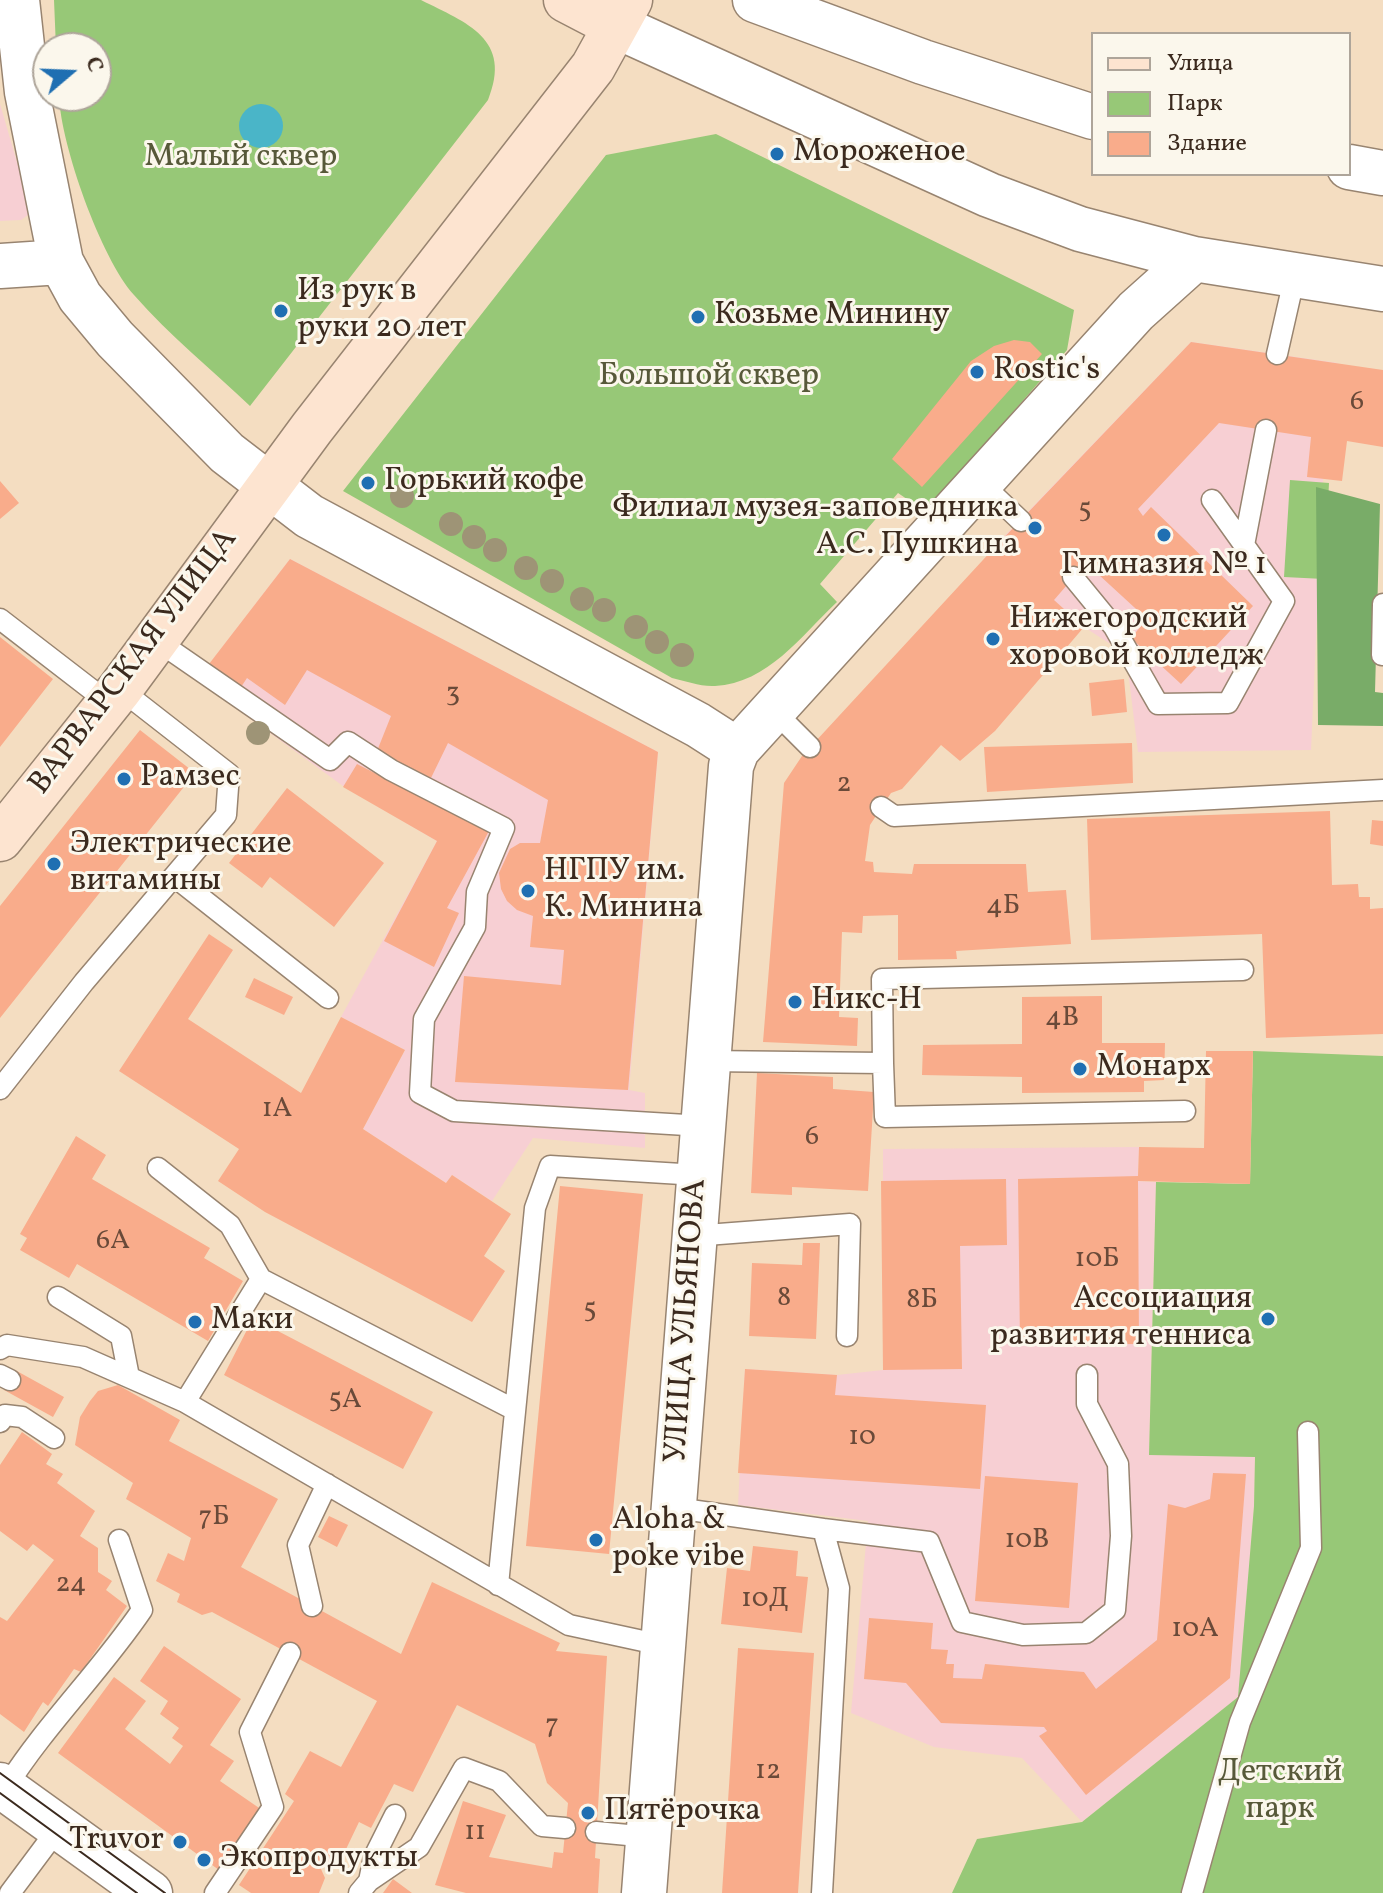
<!DOCTYPE html>
<html>
<head>
<meta charset="utf-8">
<style>
  body { margin:0 }
  #map { position:relative; width:1383px; height:1893px; overflow:hidden; background:#f4ddc1; font-family:Vollkorn,serif }
  canvas { display:block }
  .legend { position:absolute; left:1091px; top:32px; width:260px; height:144px; box-sizing:border-box; background:#fbf7ec; border:2px solid #aea59a; margin:0; padding:10px 14px; list-style:none; font-size:24px; color:#3b2a1e }
  .legend li { display:flex; align-items:center; gap:16px; height:40px }
  .legend b { width:40px; border:2px solid #aea59a }
  .north { position:absolute; left:32px; top:32px; width:80px; height:80px; box-sizing:border-box; background:#fbf7ec; border:2px solid #aea59a; border-radius:50%; rotate:71deg; font-size:22px; font-weight:700; line-height:32px; text-align:center; color:#3b2a1e }
  .north::after { content:''; display:block; margin:auto; width:28px; height:36px; background:#1f6fb2; clip-path:polygon(50% 0,100% 100%,50% 72%,0 100%) }
</style>
</head>
<body>
<div id="map">
<canvas width="1383" height="1893"></canvas>
<ul class="legend">
<li><b style="height:10px;background:#fde4d0"></b>Улица</li>
<li><b style="height:22px;background:#97c877"></b>Парк</li>
<li><b style="height:22px;background:#f9ac8b"></b>Здание</li>
</ul>
<div class="north">С</div>
</div>
<script>
const ctx = document.querySelector('canvas').getContext('2d');
ctx.lineJoin = 'round';
function fillPath(path, color) { ctx.fillStyle = color; ctx.fill(path, 'evenodd'); }
function stroke(path, color, width, dash) { ctx.strokeStyle = color; ctx.lineWidth = width; ctx.lineCap = dash ? 'butt' : 'round'; ctx.setLineDash(dash || []); ctx.stroke(path); }
function label(font, color, halo, rows, align = 'center') {
  ctx.font = font + ' Vollkorn,serif'; ctx.lineWidth = 6; ctx.setLineDash([]); ctx.textBaseline = 'middle'; ctx.strokeStyle = halo; ctx.fillStyle = color; for (const [text, x, y, turn = 0] of rows) {
    ctx.save(); ctx.translate(x, y); ctx.rotate((+turn || 0) * Math.PI / 180); ctx.textAlign = isNaN(turn) ? turn : align; if (halo) ctx.strokeText(text, 0, 0); ctx.fillText(text, 0, 0); ctx.restore();
  }
}
fillPath(new Path2D(`
  M0,104L30,207L28,215L21,220L0,221Z
  M1191,342L1338,363L1325,438L1311,750L1138,752L1126,654L1084,627L993,548Z
  M290,559L658,752L629,1090L645,1093V1148L533,1138L492,1201L452,1175L446,1183L363,1129L405,1050L341,1017L437,841L343,786L197,680Z
  M1139,1147L1138,1181L1156,1182L1149,1454L1255,1456L1254,1506L1239,1697L1082,1822L1022,1758L934,1747L851,1713L868,1521L738,1505L745,1369L837,1375L883,1370V1149Z`), '#f7cfd3');
fillPath(new Path2D(`
  M54,0H421C467,23 513,39 488,100L250,406C212,370 169,335 134,295C101,258 61,146 59,96H96V48H56Z
  M716,134L1074,310L1067,350L926,512L898,493L820,584L837,602C801,636 768,683 715,686C701,687 686,681 672,678L343,491L606,155Z
  M1290,480L1329,483L1324,579L1284,577Z
  M1253,1051L1383,1056V1893H952L977,1839L1082,1822L1238,1697L1254,1506L1255,1457L1149,1455L1156,1182L1250,1184Z`), '#97c877');
fillPath(new Path2D(`
  M1316,487L1380,504L1375,692L1383,693V726L1318,725Z`), '#79ac68');
fillPath(new Path2D(`
  M239 126a22 22 0 1 1 44 0a22 22 0 1 1-44 0Z`), '#4ab5c8');
fillPath(new Path2D(`
  M1014,340L1030,342L1042,354L922,487L892,459L971,361L994,346Z
  M1191,342L1383,370V447L1347,441L1342,481L1307,477L1311,437L1219,423L1138,509L1143,516L1151,507L1253,606L1181,684L1131,638L1147,619L1086,563L1054,600L1084,627L995,731L960,761L941,745L902,789L891,793L870,825L865,861L873,862L874,872L912,874L914,864H1026L1028,892L1066,890L1071,944L956,951L957,959L898,960V915L863,916L862,933L842,932L839,1017L858,1018L857,1046L763,1042L784,783L802,756L994,548Z
  M0,481L19,503L0,519Z
  M290,559L658,752L628,1090L455,1082L464,976L561,985L564,950L530,947L533,916L517,910L507,901L501,889L499,873L510,849L520,843H540L548,800L448,743L431,778L377,751L391,716L307,670L285,705L247,678L241,687L209,664Z
  M0,637L53,679L0,747Z
  M1124,679L1127,712L1092,716L1089,683Z
  M140,730L195,773L0,1018V906Z
  M1132,743L1133,783L987,792L984,747Z
  M357,764L489,831L447,908L459,913L434,967L384,941L437,841L343,787Z
  M287,788L384,863L334,927L270,877L262,888L229,863Z
  M1330,811L1332,885L1358,884L1359,897H1370V909L1383,908V1034L1266,1038L1262,934L1091,940L1087,819Z
  M1372,820L1383,821V846L1370,844Z
  M209,934L233,950L188,1019L301,1093L341,1017L405,1050L363,1129L446,1183L452,1175L511,1214L484,1256L505,1271L472,1322L265,1212L218,1181L239,1149L119,1071Z
  M254,978L293,997L284,1015L245,997Z
  M1102,996V1043H1165L1164,1080L1144,1081V1092L1022,1093V1077L922,1075L923,1045L1022,1044V997Z
  M1206,1051H1253L1250,1184L1138,1181L1139,1344L1020,1345L1018,1179L1138,1176L1139,1147L1204,1148Z
  M757,1073L833,1077V1089L874,1092L868,1191L792,1187V1195L751,1193Z
  M76,1136L106,1155L92,1179L210,1248L204,1258L243,1281L208,1341L77,1264L69,1278L20,1250L27,1238L20,1234Z
  M1006,1179L1007,1245L960,1246L962,1369L883,1370L881,1181Z
  M560,1186L643,1194L609,1554L526,1546Z
  M803,1243H820L816,1339L749,1336L752,1263L802,1265Z
  M253,1318L433,1412L403,1469L224,1375Z
  M745,1369L837,1375L835,1395L986,1405L980,1489L738,1473Z
  M15,1370L64,1397L53,1417L4,1390Z
  M118,1385L180,1420L169,1441L278,1499L241,1567L401,1654L432,1582L560,1643L556,1651L607,1656L595,1858L600,1859L598,1893H466L435,1885L463,1801L506,1815L489,1857L552,1868L554,1852L563,1853L568,1803L547,1783L535,1744L457,1705L413,1792L394,1784L371,1828L359,1822L337,1868L317,1860L325,1878L319,1893H251L239,1885L294,1801L285,1794L310,1751L341,1767L377,1701L212,1612L202,1615L177,1602L180,1594L156,1581L168,1553L184,1561L191,1538L126,1499L133,1483L75,1445L80,1417L90,1401L98,1391Z
  M22,1432L52,1454L46,1464L63,1474L57,1483L95,1511L80,1536L98,1548V1572L112,1581L106,1590L127,1606L81,1672L74,1669L48,1706L43,1702L24,1732L0,1714V1617L7,1621L54,1560L33,1544L27,1551L0,1531V1465Z
  M1213,1473L1246,1474L1230,1678L1086,1795L1039,1736L1047,1731L1044,1727L941,1723L906,1683L864,1679L869,1618L933,1623L931,1649L948,1650L946,1664H954L953,1678L982,1679L985,1664L1084,1672L1096,1689L1157,1640L1168,1504L1185,1508L1210,1499Z
  M985,1476L1078,1483L1069,1608L975,1601Z
  M329,1516L348,1525L337,1547L318,1537Z
  M753,1546L798,1551L796,1576L808,1577L802,1633L721,1624L727,1568L750,1571Z
  M164,1646L241,1699L210,1745L234,1761L220,1781L262,1810L219,1870L58,1753L114,1677L146,1701L125,1729L170,1764L183,1746L172,1738L179,1728L160,1714L168,1701L140,1681Z
  M738,1648L814,1653L798,1893H722Z
  M393,1879L412,1893H383Z`), '#f9ac8b');
const service = new Path2D(`
  M1277,354L1295,275
  M981,483L1021,521
  M1244,545L1266,430
  M1073,577L1114,627L1158,704L1228,703L1284,601L1212,500
  M0,619L109,703
  M156,640L330,760L348,742L391,770L504,828L477,892L475,927L424,1019L420,1093L454,1111L703,1126
  M1382,655L1383,604
  M775,712L810,747
  M881,807L894,816L1383,790
  M176,878L328,998
  M706,1061L883,1063L885,1117L1185,1111
  M883,1063L882,979L1243,970
  M0,1089L84,982L226,815L229,774L120,689
  M158,1168L230,1225L261,1279L185,1402
  M693,1236L850,1224L847,1336
  M261,1279L513,1409
  M58,1297L121,1336L129,1377
  M0,1349L7,1345L83,1357L185,1402L569,1625L666,1646
  M0,1375L10,1380
  M0,1422L5,1415L22,1417L54,1438
  M676,1508L823,1529L839,1588L822,1893
  M823,1529L929,1542L962,1622L1023,1635L1086,1633L1115,1610L1121,1536L1118,1464L1087,1404V1375
  M498,1585L535,1208L550,1166L698,1175
  M312,1606L298,1545L327,1484
  M5,1789C45,1725 100,1672 142,1610L119,1540
  M596,1832L649,1837
  M369,1881L374,1857L395,1815
  M10,1893L60,1826
  M215,1893L273,1807L250,1732L290,1653
  M359,1893L369,1881L419,1847L464,1768L499,1781L542,1826L565,1828
  M1192,1893L1240,1722L1311,1548L1308,1432`);
const tertiary = new Path2D(`
  M17,0L27,92L61,262L80,297L115,339L227,453L309,516L698,725L737,750
  M755,0L923,62L1093,117
  M614,25L989,195L1080,229L1194,259L1383,289
  M1349,167L1383,173
  M0,266L61,262
  M0,1785L150,1893
  M644,1893C675,1517 699,1141 731,766L737,750L1136,311L1194,259`);
const secondary = new Path2D(`
  M566,0L614,25
  M0,839L120,689L312,428L593,67L630,0`);
stroke(service, '#988470', 23);
stroke(tertiary, '#988470', 47);
stroke(secondary, '#988470', 47);
stroke(service, '#fff', 20);
stroke(tertiary, '#fff', 44);
stroke(secondary, '#fde4d0', 44);
stroke(new Path2D(`
  M0,1773L165,1893
  M0,1793L137,1893`), '#3b2a1e', 2);
ctx.fillStyle = '#9e9476';
for (const [x, y] of [
  [402,496],
  [451,524],
  [474,537],
  [495,550],
  [526,568],
  [552,581],
  [582,599],
  [604,610],
  [636,627],
  [657,642],
  [682,655],
  [258,733]
]) { ctx.beginPath(); ctx.arc(x, y, 12, 0, 2 * Math.PI); ctx.fill(); }
for (const [x, y, r, color] of [
  [777,154,8,"#1f6fb2"],
  [281,311,8,"#1f6fb2"],
  [698,317,8,"#1f6fb2"],
  [977,372,8,"#1f6fb2"],
  [368,483,8,"#1f6fb2"],
  [1035,528,8,"#1f6fb2"],
  [1164,535,8,"#1f6fb2"],
  [993,639,8,"#1f6fb2"],
  [124,779,8,"#1f6fb2"],
  [54,864,8,"#1f6fb2"],
  [528,891,8,"#1f6fb2"],
  [795,1002,8,"#1f6fb2"],
  [1080,1069,8,"#1f6fb2"],
  [1268,1319,8,"#1f6fb2"],
  [195,1322,8,"#1f6fb2"],
  [596,1540,8,"#1f6fb2"],
  [588,1813,8,"#1f6fb2"],
  [180,1842,8,"#1f6fb2"],
  [204,1860,8,"#1f6fb2"]
]) { const dot = new Path2D(); dot.arc(x, y, r, 0, 2 * Math.PI); ctx.fillStyle = color; ctx.fill(dot); stroke(dot, '#fbf7ec', 3); }
label('28px', '#6a4a39', null, [
  ["6",1357,404],
  ["5",1085,512],
  ["3",453,696],
  ["2",844,786],
  ["4Б",1003,908],
  ["4В",1062,1020],
  ["1А",277,1111],
  ["6",812,1139],
  ["6А",113,1243],
  ["10Б",1097,1261],
  ["8",784,1300],
  ["8Б",922,1302],
  ["5",590,1312],
  ["5А",345,1402],
  ["10",862,1439],
  ["7Б",214,1519],
  ["10В",1027,1542],
  ["24",71,1586],
  ["10Д",765,1601],
  ["10А",1195,1631],
  ["7",552,1727],
  ["12",768,1773],
  ["11",475,1834]
]);
label('32px', '#3b2a1e', '#fbf7ec', [
  ["Мороженое",793,154],
  ["Из рук в",297,293],
  ["руки 20 лет",297,330],
  ["Козьме Минину",714,317],
  ["Rostic's",993,372],
  ["Горький кофе",384,483],
  ["Филиал музея-заповедника",1019,510,"right"],
  ["А.С. Пушкина",1019,547,"right"],
  ["Гимназия № 1",1164,567,"center"],
  ["Нижегородский",1009,621],
  ["хоровой колледж",1009,658],
  ["Рамзес",140,779],
  ["Электрические",70,846],
  ["витамины",70,883],
  ["НГПУ им.",544,873],
  ["К. Минина",544,910],
  ["Никс-Н",811,1002],
  ["Монарх",1096,1069],
  ["Ассоциация",1252,1301,"right"],
  ["развития тенниса",1252,1338,"right"],
  ["Маки",211,1322],
  ["Aloha &",612,1522],
  ["poke vibe",612,1559],
  ["Пятёрочка",604,1813],
  ["Truvor",164,1842,"right"],
  ["Экопродукты",220,1860]
], 'left');
label('32px', '#575939', '#fbf7ec', [
  ["Малый сквер",241,159],
  ["Большой сквер",709,378],
  ["Детский",1280,1774],
  ["парк",1280,1811]
]);
label('32px', '#3b2a1e', '#fbf7ec', [
  ["ВАРВАРСКАЯ УЛИЦА",135,663,-53],
  ["УЛИЦА УЛЬЯНОВА",688,1321,-86]
]);
</script>
</body>
</html>
